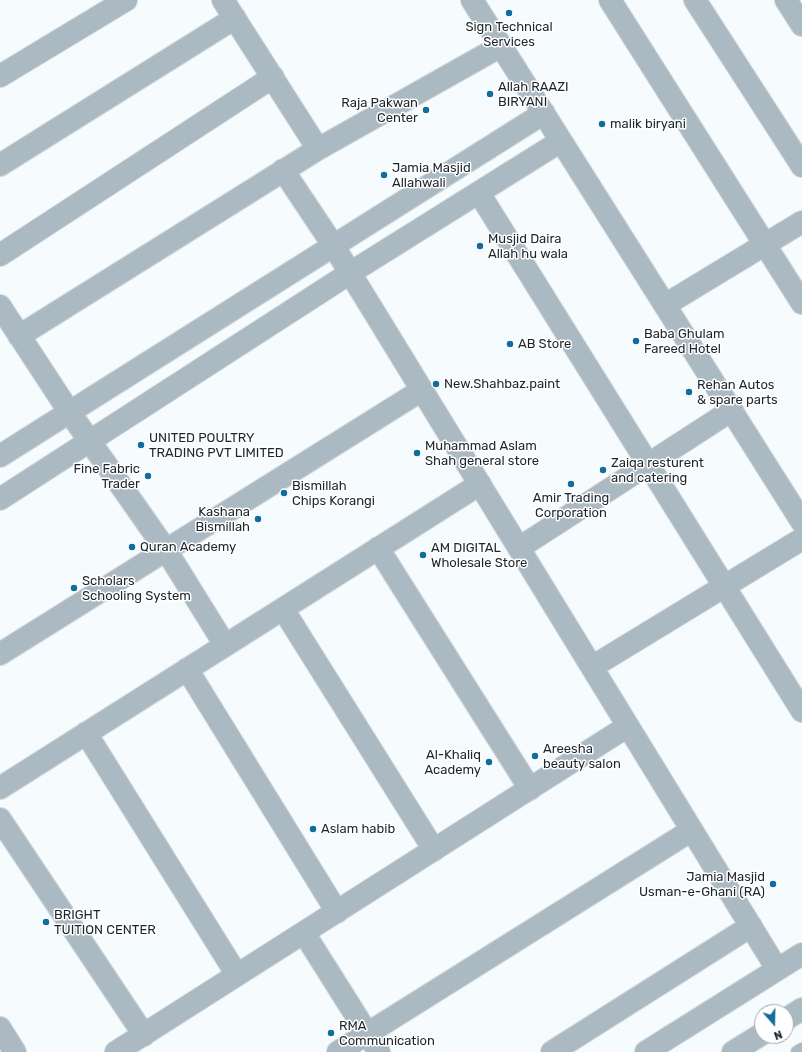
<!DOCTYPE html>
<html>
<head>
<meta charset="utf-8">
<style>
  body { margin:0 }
  #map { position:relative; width:802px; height:1052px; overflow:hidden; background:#f6fbfe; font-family:Rubik,sans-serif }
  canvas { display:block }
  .north { position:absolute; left:754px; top:1004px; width:40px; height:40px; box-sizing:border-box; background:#fff; border:1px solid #a5a8ab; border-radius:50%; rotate:160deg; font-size:11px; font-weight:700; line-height:16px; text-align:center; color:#1d262c }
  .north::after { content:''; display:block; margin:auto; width:14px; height:18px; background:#116d9c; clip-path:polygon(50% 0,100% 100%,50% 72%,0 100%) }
</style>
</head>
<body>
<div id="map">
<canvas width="802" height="1052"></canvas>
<div class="north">N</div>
</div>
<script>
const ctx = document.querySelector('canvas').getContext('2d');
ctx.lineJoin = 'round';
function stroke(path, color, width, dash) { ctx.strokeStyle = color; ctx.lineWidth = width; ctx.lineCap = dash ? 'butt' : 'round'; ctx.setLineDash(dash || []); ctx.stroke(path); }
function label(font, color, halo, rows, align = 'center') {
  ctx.font = font + ' Rubik,sans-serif'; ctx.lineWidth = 3; ctx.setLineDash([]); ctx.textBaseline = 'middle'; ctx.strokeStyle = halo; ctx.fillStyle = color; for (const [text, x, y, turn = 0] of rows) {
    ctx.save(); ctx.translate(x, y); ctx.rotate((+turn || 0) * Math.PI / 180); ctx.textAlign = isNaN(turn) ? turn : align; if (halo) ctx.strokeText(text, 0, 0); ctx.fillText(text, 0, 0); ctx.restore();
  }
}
const service = new Path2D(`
  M797,1052L802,1049`);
const minor = new Path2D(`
  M610,0L802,303
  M695,0L802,166
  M786,0L802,25
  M0,76L126,0
  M318,149L501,46
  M0,165L235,18
  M283,170L333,245L777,969
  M479,193L802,711
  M0,255L273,77
  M665,305L802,222
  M0,306L70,413L166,550L225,645
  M19,336L318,149L223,0
  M378,548L530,789
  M519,548L732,410
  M283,609L434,850
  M0,654L422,390
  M592,667L802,539
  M187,669L337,912
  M86,733L237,975
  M0,788L480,484
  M0,819L144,1035
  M304,933L379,1052
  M0,1028L15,1052
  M116,1052L628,726
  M338,1052L692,830
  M552,1052L751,926`);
const tertiary = new Path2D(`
  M472,0L802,522
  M0,456L544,113
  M0,499L350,273L561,141
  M786,1019L802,1009
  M646,1052L802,954
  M733,1052L762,1034`);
stroke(service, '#d3d9dc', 14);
stroke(minor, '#d3d9dc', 24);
stroke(tertiary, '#d3d9dc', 24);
stroke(service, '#aab9c2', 12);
stroke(minor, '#aab9c2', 22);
stroke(tertiary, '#aab9c2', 22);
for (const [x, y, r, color] of [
  [509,13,4,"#116d9c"],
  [490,94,4,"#116d9c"],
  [426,110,4,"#116d9c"],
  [602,124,4,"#116d9c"],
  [384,175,4,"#116d9c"],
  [480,246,4,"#116d9c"],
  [636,341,4,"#116d9c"],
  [510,344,4,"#116d9c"],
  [436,384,4,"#116d9c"],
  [689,392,4,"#116d9c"],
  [141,445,4,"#116d9c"],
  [417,453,4,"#116d9c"],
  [603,470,4,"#116d9c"],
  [148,476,4,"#116d9c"],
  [571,484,4,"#116d9c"],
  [284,493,4,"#116d9c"],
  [258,519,4,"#116d9c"],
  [132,547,4,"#116d9c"],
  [423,555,4,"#116d9c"],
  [74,588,4,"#116d9c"],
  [535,756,4,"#116d9c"],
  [489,762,4,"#116d9c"],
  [313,829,4,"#116d9c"],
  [773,884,4,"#116d9c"],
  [46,922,4,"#116d9c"],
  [331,1033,4,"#116d9c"]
]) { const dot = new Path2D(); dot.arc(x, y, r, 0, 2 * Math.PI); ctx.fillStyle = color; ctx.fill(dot); stroke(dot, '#fff', 1.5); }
label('13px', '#1d262c', '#fff', [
  ["Sign Technical",509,27,"center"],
  ["Services",509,42,"center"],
  ["Allah RAAZI",498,87],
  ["BIRYANI",498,102],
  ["Raja Pakwan",418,103,"right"],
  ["Center",418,118,"right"],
  ["malik biryani",610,124],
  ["Jamia Masjid",392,168],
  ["Allahwali",392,183],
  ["Musjid Daira",488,239],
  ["Allah hu wala",488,254],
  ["Baba Ghulam",644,334],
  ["Fareed Hotel",644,349],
  ["AB Store",518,344],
  ["New.Shahbaz.paint",444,384],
  ["Rehan Autos",697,385],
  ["& spare parts",697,400],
  ["UNITED POULTRY",149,438],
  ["TRADING PVT LIMITED",149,453],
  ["Muhammad Aslam",425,446],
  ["Shah general store",425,461],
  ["Zaiqa resturent",611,463],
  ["and catering",611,478],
  ["Fine Fabric",140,469,"right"],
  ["Trader",140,484,"right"],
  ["Bismillah",292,486],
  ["Chips Korangi",292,501],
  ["Amir Trading",571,498,"center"],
  ["Corporation",571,513,"center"],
  ["Kashana",250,512,"right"],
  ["Bismillah",250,527,"right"],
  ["Quran Academy",140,547],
  ["AM DIGITAL",431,548],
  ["Wholesale Store",431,563],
  ["Scholars",82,581],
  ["Schooling System",82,596],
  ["Areesha",543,749],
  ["beauty salon",543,764],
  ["Al-Khaliq",481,755,"right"],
  ["Academy",481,770,"right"],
  ["Aslam habib",321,829],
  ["Jamia Masjid",765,877,"right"],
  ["Usman-e-Ghani (RA)",765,892,"right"],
  ["BRIGHT",54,915],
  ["TUITION CENTER",54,930],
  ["RMA",339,1026],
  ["Communication",339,1041]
], 'left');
</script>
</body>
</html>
